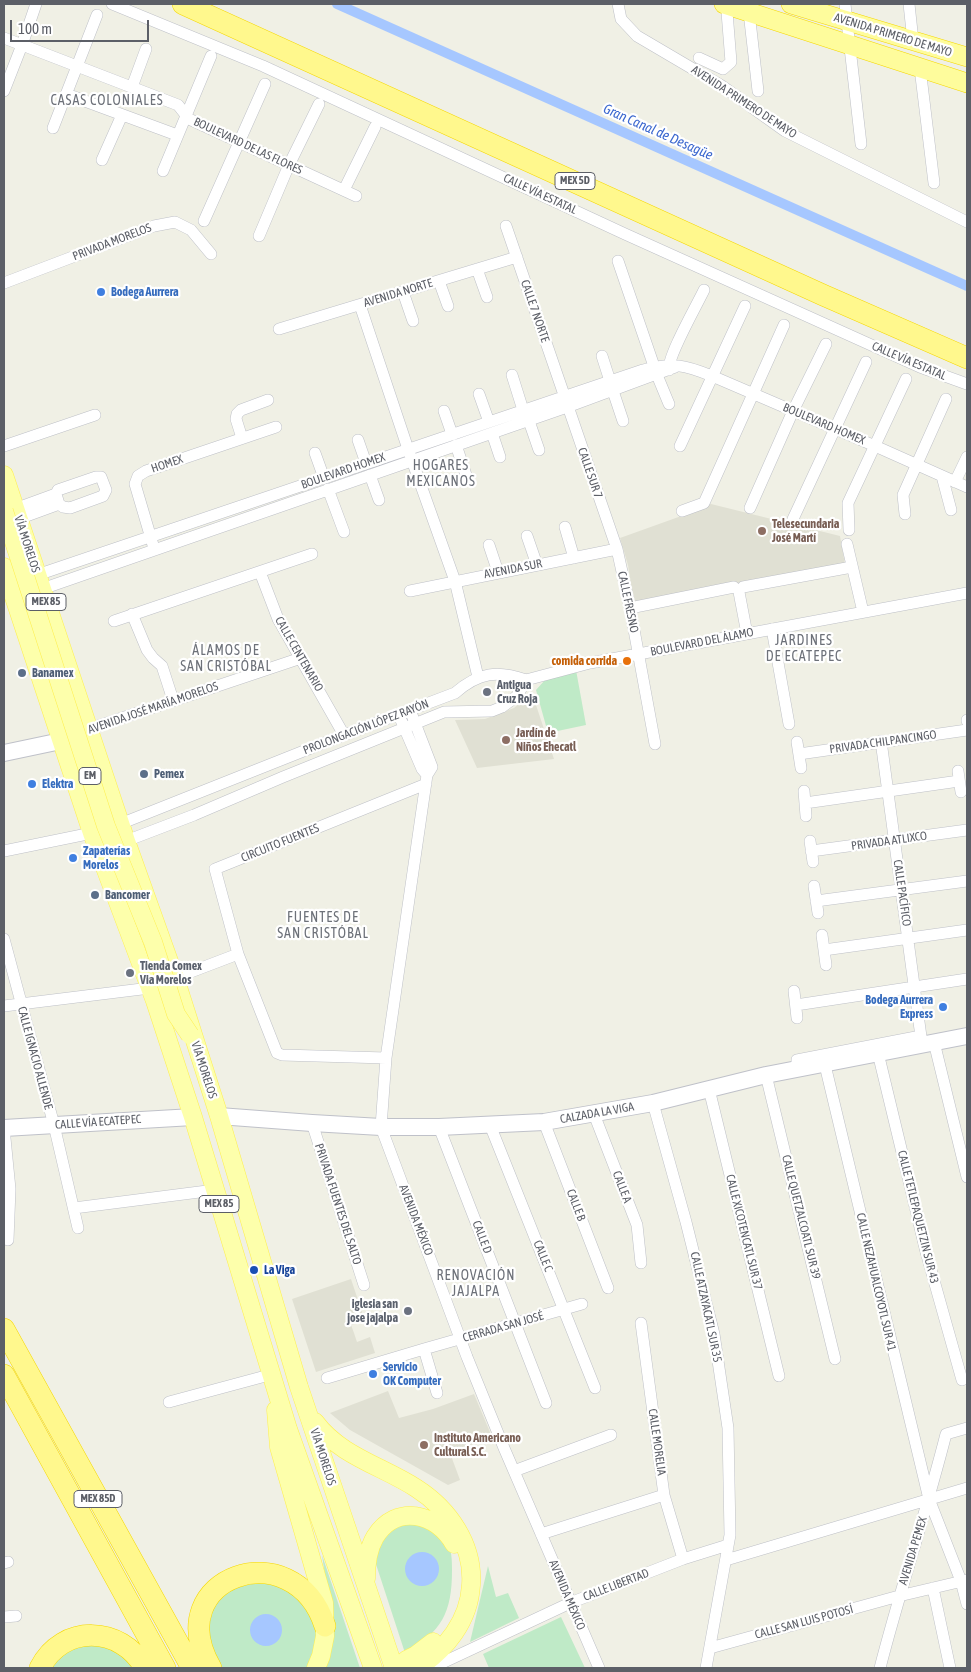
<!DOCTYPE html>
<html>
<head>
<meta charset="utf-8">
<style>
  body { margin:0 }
  #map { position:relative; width:971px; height:1672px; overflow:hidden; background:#f0f0e5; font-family:"Asap Condensed",sans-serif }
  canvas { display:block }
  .frame { position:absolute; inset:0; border:5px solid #5c5f67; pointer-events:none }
  .scale { position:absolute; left:10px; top:20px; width:139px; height:22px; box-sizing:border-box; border:2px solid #5c5f67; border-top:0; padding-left:6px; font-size:15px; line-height:18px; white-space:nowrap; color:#5c5f67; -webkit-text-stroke:4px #fff; paint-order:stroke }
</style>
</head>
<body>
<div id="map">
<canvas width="971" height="1672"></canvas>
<div class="frame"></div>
<div class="scale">100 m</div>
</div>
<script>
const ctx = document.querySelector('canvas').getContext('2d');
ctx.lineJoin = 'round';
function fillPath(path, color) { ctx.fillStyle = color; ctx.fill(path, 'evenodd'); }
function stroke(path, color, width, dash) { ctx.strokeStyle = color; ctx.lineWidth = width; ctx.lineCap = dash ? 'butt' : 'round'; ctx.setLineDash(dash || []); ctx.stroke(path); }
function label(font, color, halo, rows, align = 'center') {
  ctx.font = font + ' "Asap Condensed",sans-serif'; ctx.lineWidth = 4.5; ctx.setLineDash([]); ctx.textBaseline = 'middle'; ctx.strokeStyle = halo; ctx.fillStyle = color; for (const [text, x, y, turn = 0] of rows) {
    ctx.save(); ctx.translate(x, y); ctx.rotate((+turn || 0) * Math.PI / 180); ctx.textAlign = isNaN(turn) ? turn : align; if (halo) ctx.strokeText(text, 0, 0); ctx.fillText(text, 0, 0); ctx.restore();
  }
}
fillPath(new Path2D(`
  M707,503L840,536L845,564L634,603L628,565L620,538L698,510Z
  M532,693L554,759L477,768L455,720L485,719L514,708Z
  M351,1279L365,1321L351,1325L354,1333L357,1342L370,1337L375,1353L316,1372L292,1299Z
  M388,1391L399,1418L433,1409L474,1394L492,1437L450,1453L460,1480L448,1485L350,1430L330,1413Z`), '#e0e0d3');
fillPath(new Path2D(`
  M576,670L586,725L548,733L536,690L545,680Z
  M425,1523C431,1528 441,1534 446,1540C452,1548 452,1561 452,1570C452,1613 442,1631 405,1653L373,1555L376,1544L397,1525Z
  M322,1555L360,1668H323L332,1625Z
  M488,1566L496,1597L508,1593L519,1618L470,1642Z
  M265,1581L298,1594L321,1634L308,1668H220L208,1640L211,1611L220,1599L234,1588Z
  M561,1617L585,1668H489L483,1654Z
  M80,1644L111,1647L135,1668H48L52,1662Z`), '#bfeac7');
fillPath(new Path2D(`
  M405 1569a17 17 0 1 1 34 0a17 17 0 1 1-34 0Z
  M250 1630a16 16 0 1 1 32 0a16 16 0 1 1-32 0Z`), '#a6c7ff');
stroke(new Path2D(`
  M337,4L967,286`), '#a6c7ff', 10);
const minor = new Path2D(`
  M112,4L263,66L625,234L920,367L967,384
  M618,4L621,19L637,36L722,86L785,131L967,222
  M845,4L861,144
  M909,4L913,41
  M749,12L758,91
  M4,38L178,105L189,119L356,196
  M699,58L723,69L731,62L727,12L730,6
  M920,68L934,183
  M132,87L146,49
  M4,91L22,45L36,4
  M66,94L177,135
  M53,128L97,15
  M102,160L122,115
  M163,171L211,56
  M344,190L375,127
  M204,221L265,84
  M506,226L617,549L630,608L655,744
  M259,236L289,165L319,104
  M618,261L657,375L669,404
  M477,269L487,297
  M439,281L448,306
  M4,283L154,226L175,222L191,230L211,254
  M403,292L413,321
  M360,305L408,449L455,581L478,677
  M279,329L517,257
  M602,356L610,381
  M669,370C667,357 697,305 704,290
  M512,375L523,410
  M613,391L623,421
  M479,394L489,422
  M444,411L452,434
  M529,421L539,450
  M492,433L500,457
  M242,438L236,419L237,414L241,410L268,400
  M358,440L366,463
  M456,445L466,475
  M4,446L95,415
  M680,446L745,306
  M315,453L324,478
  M370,475L379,500
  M942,476L951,510
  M96,477H101L106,490L103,496L70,508L63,507L59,504L56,494L58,490Z
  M955,482L967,457
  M328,489L344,532
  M750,508L793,411L826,344
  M15,509L56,494
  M682,511L704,503L784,325
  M905,514L903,495L946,399
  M18,519L59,504
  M793,519L866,362
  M565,527L574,558
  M849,530L848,503L906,379
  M527,536L537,565
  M847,544L863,612
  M153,545L135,484L138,476L146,471L276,427
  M489,545L498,572
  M260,572L278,619L344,735
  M37,575L643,370C673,362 685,365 712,376L875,446L967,487
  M743,587L852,567
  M42,589L567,407L675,367
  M410,591L617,549
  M739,592L747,634
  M630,608L734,587
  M132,614L147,650L153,658L162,666L173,700
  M114,621L312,554
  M772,629L789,724
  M526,680L590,663L967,593
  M410,710L432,767L427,775L386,1058L381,1127L467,1357L504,1448L599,1668
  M401,720L422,769L427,775
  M967,720V721
  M89,729L301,658
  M881,741L922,1044
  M797,742L801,768
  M799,754L967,730
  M958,771L961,792
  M804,791L806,816
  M805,803L959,781
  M120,824L344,735L455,693C479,672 498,670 526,680
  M126,841L194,815L283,777L444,712L492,711L502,707L517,696L526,680
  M810,841L813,862
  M4,851L92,833
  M811,851L967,830
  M814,886L818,913
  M816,901L967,881
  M822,935L826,965
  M4,939L54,1125L78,1228
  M824,950L967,930
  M175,978L238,954
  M794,991L797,1018
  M796,1005L967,979
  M4,1006L150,988
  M934,1042L967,1177
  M878,1053L926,1252L962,1380
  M386,1058L282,1055L277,1053L238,954L215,869L426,784
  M825,1065L929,1499L961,1581L967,1604
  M797,1070V1060L921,1036
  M766,1075L835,1359
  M709,1089L779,1376
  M653,1103L686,1222L714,1334L728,1428L730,1535L706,1668
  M594,1114L637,1225L641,1263
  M544,1122L608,1288
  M312,1123L364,1285
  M490,1125L595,1388
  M439,1127L546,1403
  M4,1128L10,1189L8,1240
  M74,1208L215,1190
  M641,1323L664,1495L683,1559
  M424,1349L437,1393
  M327,1378L424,1349L582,1304
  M169,1402L273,1374
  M514,1471L611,1435
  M541,1534L664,1495
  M726,1560L967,1488
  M4,1563L8,1562
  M933,1588L950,1668
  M4,1617L16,1616
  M710,1648L899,1596L967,1580
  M425,1668L444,1662L570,1603L683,1559L728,1545
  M880,1668C900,1590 926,1513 946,1434L967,1428`);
const secondary = new Path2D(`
  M4,753L61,741L74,735
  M219,1116L312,1123L381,1127H439L544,1122L653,1103L766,1075L967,1036
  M4,1128L193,1117`);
const primary = new Path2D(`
  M4,475L126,841L175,978L219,1116L299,1387L394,1668
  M4,567L92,833L155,1001L193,1117L288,1429L373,1668
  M276,1410L279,1447L324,1603L325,1636L321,1656L316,1668
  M315,1422C340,1456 382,1466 416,1488C449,1509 474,1545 471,1585C469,1621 446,1649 418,1668
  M366,1579C366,1565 368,1549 375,1537C396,1503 437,1513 454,1544
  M406,1660L416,1655L433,1642`);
const trunk = new Path2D(`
  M724,4L967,83
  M791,4L967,57`);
const motorway = new Path2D(`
  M183,4L823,295L967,358
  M4,1329L192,1668
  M4,1375L165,1668
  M40,1668C62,1624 121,1625 145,1668
  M211,1668C158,1577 294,1530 325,1626`);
stroke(minor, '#bec0c7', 12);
stroke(secondary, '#bfc1c9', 18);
stroke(primary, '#feef50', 19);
stroke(trunk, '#f5d700', 20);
stroke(motorway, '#f5d700', 22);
stroke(minor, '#fff', 11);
stroke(secondary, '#fff', 16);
stroke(primary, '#fdffab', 18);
stroke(trunk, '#fefc9c', 19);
stroke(motorway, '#fff88d', 21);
const primaryBridge = new Path2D(`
  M4,511L106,826L153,942L176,1014L190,1035`);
stroke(primaryBridge, '#feef50', 19, []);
stroke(primaryBridge, '#fdffab', 18);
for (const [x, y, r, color] of [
  [101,292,5,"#3f7fe0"],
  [762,531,5,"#8d6e63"],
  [627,661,5,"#e8710a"],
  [22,673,5,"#5c6f8a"],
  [487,692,5,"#6b7280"],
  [506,740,5,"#8d6e63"],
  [144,774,5,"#5c6f8a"],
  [32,784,5,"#3f7fe0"],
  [73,858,5,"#3f7fe0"],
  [95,895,5,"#5c6f8a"],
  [130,973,5,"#6b7280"],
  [943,1007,5,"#3f7fe0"],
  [254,1270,5,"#1a4fb4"],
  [408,1311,5,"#6b7280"],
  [373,1374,5,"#3f7fe0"],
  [424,1445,5,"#8d6e63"]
]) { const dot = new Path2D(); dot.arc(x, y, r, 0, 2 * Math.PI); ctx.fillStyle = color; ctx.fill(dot); stroke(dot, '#fff', 2); }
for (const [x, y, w] of [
  [575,181,40],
  [46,602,40],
  [90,776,22],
  [219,1204,40],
  [98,1499,48]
]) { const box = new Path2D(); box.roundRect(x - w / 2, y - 8.5, w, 17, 4); ctx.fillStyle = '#fff'; ctx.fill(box); stroke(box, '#5c5f67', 1); }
label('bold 11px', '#5c5f67', null, [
  ["MEX 5D",575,181],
  ["MEX 85",46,602],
  ["EM",90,776],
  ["MEX 85",219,1204],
  ["MEX 85D",98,1499]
]);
label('12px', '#5c5f67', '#fff', [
  ["AVENIDA PRIMERO DE MAYO",893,35,17],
  ["AVENIDA PRIMERO DE MAYO",744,102,33],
  ["BOULEVARD DE LAS FLORES",248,146,25],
  ["CALLE VÍA ESTATAL",540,194,25],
  ["PRIVADA MORELOS",112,242,-21],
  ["AVENIDA NORTE",398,293,-17],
  ["CALLE 7 NORTE",535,311,71],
  ["CALLE VÍA ESTATAL",909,361,23],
  ["BOULEVARD HOMEX",824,424,23],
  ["HOMEX",167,464,-19],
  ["BOULEVARD HOMEX",343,471,-19],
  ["CALLE SUR 7",590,473,71],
  ["VÍA MORELOS",27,544,72],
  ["AVENIDA SUR",513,569,-11],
  ["CALLE FRESNO",628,602,78],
  ["BOULEVARD DEL ÁLAMO",702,642,-11],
  ["CALLE CENTENARIO",299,654,60],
  ["AVENIDA JOSÉ MARÍA MORELOS",153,708,-19],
  ["PROLONGACIÓN LÓPEZ RAYÓN",366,727,-21],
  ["PRIVADA CHILPANCINGO",883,742,-8],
  ["PRIVADA ATLIXCO",889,841,-8],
  ["CIRCUITO FUENTES",280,843,-22],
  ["CALLE PACÍFICO",902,893,82],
  ["CALLE IGNACIO ALLENDE",35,1058,75],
  ["VÍA MORELOS",204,1070,72],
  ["CALZADA LA VIGA",597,1113,-10],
  ["CALLE VÍA ECATEPEC",98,1122,-4],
  ["CALLE A",622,1187,69],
  ["PRIVADA FUENTES DEL SALTO",338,1204,72],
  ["CALLE B",576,1205,69],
  ["CALLE QUETZALCOATL SUR 39",801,1217,76],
  ["CALLE TETLEPAQUETZIN SUR 43",918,1217,76],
  ["AVENIDA MÉXICO",416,1220,69],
  ["CALLE XICOTENCATL SUR 37",744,1232,76],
  ["CALLE D",482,1237,69],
  ["CALLE C",543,1256,68],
  ["CALLE NEZAHUALCOYOTL SUR 41",876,1282,77],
  ["CALLE ATZAYACATL SUR 35",706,1307,78],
  ["CERRADA SAN JOSÉ",503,1327,-16],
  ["CALLE MORELIA",657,1442,82],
  ["VÍA MORELOS",323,1457,72],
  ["AVENIDA PEMEX",913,1551,-73],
  ["CALLE LIBERTAD",616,1585,-21],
  ["AVENIDA MÉXICO",567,1595,67],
  ["CALLE SAN LUIS POTOSÍ",804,1622,-15]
]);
label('bold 12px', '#366cbe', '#fff', [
  ["Bodega Aurrera",111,292],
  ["Elektra",42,784],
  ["Zapaterías",83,851],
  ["Morelos",83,865],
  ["Bodega Aurrera",933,1000,"right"],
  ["Express",933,1014,"right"],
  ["Servicio",383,1367],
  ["OK Computer",383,1381]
], 'left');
label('bold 12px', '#785e54', '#fff', [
  ["Telesecundaria",772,524],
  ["José Martí",772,538],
  ["Jardín de",516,733],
  ["Niños Ehecatl",516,747],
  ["Instituto Americano",434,1438],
  ["Cultural S.C.",434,1452]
], 'left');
label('bold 12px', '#c56008', '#fff', [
  ["comida corrida",617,661]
], 'right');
label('bold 12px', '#4e5e75', '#fff', [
  ["Banamex",32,673],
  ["Pemex",154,774],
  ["Bancomer",105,895]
], 'left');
label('bold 12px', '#5b616d', '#fff', [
  ["Antigua",497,685],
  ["Cruz Roja",497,699],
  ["Tienda Comex",140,966],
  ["Via Morelos",140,980],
  ["iglesia san",398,1304,"right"],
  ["jose jajalpa",398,1318,"right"]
], 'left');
label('bold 12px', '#164399', '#fff', [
  ["La Viga",264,1270]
], 'left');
ctx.letterSpacing = '1px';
label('14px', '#6d7179', '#fff', [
  ["CASAS COLONIALES",107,101],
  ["HOGARES",441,466],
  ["MEXICANOS",441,482],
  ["JARDINES",804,641],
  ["DE ECATEPEC",804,657],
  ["ÁLAMOS DE",226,651],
  ["SAN CRISTÓBAL",226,667],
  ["FUENTES DE",323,918],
  ["SAN CRISTÓBAL",323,934],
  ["RENOVACIÓN",476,1276],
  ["JAJALPA",476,1292]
]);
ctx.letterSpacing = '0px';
label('italic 14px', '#3c68cf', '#fff', [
  ["Gran Canal de Desagüe",658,132,24]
]);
</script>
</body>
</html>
